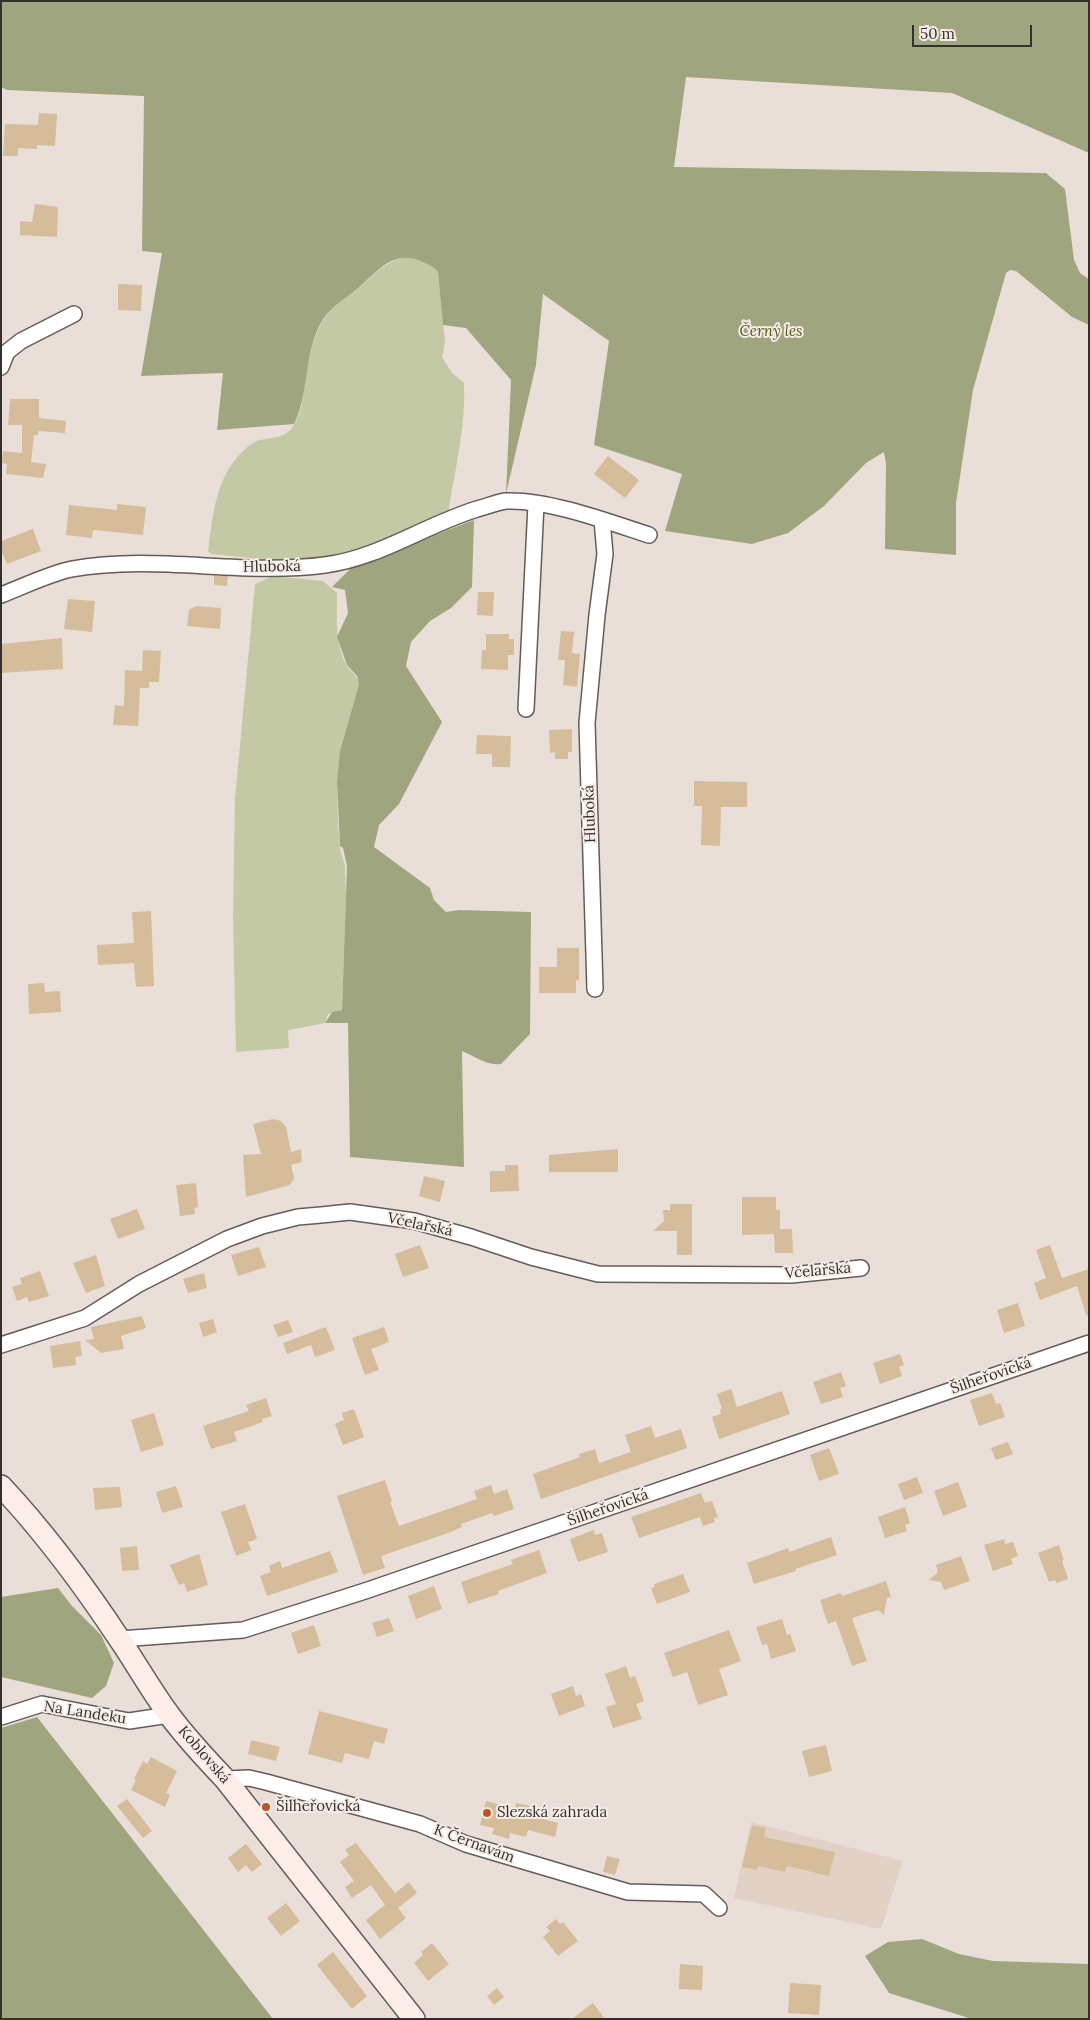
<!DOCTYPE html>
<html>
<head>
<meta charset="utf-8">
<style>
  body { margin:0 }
  #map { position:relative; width:1090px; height:2020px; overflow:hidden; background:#e9dfd8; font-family:Lora,serif }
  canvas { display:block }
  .frame { position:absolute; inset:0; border:2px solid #34302e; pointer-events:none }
  .scale { position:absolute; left:912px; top:25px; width:120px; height:22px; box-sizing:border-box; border:2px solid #34302e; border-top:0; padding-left:6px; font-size:15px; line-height:18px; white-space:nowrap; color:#34302e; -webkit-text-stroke:4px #f6ece5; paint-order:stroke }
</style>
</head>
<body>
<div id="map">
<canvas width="1090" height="2020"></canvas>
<div class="frame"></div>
<div class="scale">50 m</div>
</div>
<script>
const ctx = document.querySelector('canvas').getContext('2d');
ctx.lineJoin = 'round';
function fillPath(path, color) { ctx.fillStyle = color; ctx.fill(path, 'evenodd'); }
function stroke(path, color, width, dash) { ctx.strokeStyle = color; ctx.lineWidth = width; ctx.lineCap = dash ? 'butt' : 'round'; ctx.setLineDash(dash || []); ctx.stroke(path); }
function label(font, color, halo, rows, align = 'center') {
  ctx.font = font + ' Lora,serif'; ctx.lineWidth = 4; ctx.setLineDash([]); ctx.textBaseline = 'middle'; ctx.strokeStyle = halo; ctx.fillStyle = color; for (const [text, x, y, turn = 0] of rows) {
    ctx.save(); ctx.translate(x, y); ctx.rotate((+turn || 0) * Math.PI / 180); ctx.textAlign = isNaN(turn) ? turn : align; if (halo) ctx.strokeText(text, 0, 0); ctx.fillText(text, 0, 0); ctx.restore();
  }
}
fillPath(new Path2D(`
  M751,1822L903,1861L881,1929L734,1898Z`), '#e2d1c5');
fillPath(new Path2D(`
  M404,257C416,257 431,262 438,272L445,342L442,357L452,373L464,383C466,426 455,470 448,513L377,545L312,560L279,561L211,554L208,551C213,515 215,479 242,452C246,448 252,443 257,441C269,437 284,439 292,428C302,413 303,398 305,381C309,353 315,325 336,304C342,298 350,294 357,289C376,274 380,265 404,257Z
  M273,576L323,581L337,593C337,617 335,643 346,664C351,673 356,673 359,684L340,751L337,781L338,822L340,849L345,866L346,896L342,1010L328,1014L325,1023L289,1030L288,1031L289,1048L236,1052L233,918L235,798L255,584Z`), '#c3c9a5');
fillPath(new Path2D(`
  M1,1H1089V153L952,93L686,77L674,167L1046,173L1065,189L1074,260L1080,273L1089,279V325L1072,317L1016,271L1010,270L1006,273L973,390L956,503V555L885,549L886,464L884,452L866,463L824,506L788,533L752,544L665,531L682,474L594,445L609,341L543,294L536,365L506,494L511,380L466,328L443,325L438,272C434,267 430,265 423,262C394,248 378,271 358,288C345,299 331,306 322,321C303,353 310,392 294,424L217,430L223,373L141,376L162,253L142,251L144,96L7,90L1,87Z
  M474,520L472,587L451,608L430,621L411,642L406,666L442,722L399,804L379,825L374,847L430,888L434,900L446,912L459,910L531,912L530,1034L501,1064C486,1066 475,1056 462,1051L464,1167L350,1157L348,1023H325L332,1012L342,1010L347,866L343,848L340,846L337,781L340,751L359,684L357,676L347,665L337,637L348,613L345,590L332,587L358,561L380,556Z
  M58,1588L72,1606L101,1635L114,1663L106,1686L92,1698L1,1677V1597Z
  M37,1717L273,2019H1V1728Z
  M922,1939L959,1954L993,1961L1089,1964V2019H972L889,1993L865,1956L888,1942Z`), '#9fa67f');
fillPath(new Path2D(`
  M39,113L57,114L55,146L37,145V149L18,148V156H3L5,124L38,125Z
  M35,204L58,207L57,237L20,235V221L32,222Z
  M118,284L142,285L141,311L118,310Z
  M10,399H39V418L66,421L65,433L38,431V435H34L31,462L46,464L43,478L6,474L7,464L2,463L3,451L22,453V425H8Z
  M608,456L639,480L625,498L594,474Z
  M117,504L146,507L143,535L93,530L92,538L66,535L69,505L117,510Z
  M33,529L41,551L7,564L1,550V541Z
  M214,576H228L227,586L214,585Z
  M478,592H494L493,616L477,615Z
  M68,599L95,601L92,632L64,629Z
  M196,606L221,608L220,629L187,626L189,610Z
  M561,631L574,632L572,653L580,654L577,687L563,685L565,660H558Z
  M486,634H509V639H514V655H508V670L481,669L482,650H486Z
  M62,638L63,669L1,673V644Z
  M143,650L161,651L159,682H149V688H140L138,726L113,725L115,705L124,706L125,670L142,671Z
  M572,729V752H568V759H555V752L550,753L549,730Z
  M477,735L511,736L510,767H492V754H476Z
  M694,781L747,782V807H721L720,846L701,845L702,806H694Z
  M151,911L154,986L136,987L134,963L98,965L97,945L134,943L132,912Z
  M557,948H579V980H576V993H539V967H557Z
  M44,983L45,992L60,991L61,1012L29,1014L28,984Z
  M273,1119L281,1121L286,1127L291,1152L301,1149L302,1162L291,1165L294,1178L290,1185L246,1197L243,1155L261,1154L253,1124Z
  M618,1149V1172H549V1155Z
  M505,1165H518L519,1191L490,1192V1171H505Z
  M424,1176L445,1181L440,1202L419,1196Z
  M196,1183L198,1207L194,1208L195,1214L180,1216L176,1185Z
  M742,1197H776V1210H780V1229H792L793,1253H775L774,1234L742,1235Z
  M670,1204H692V1255H677V1231H653L664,1221L663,1210H670Z
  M137,1209L145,1229L118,1239L110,1219Z
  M420,1245L429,1268L403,1277L395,1254Z
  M1050,1245L1062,1278L1089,1269V1315H1086L1077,1286L1040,1300L1034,1283L1046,1278L1036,1250Z
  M259,1247L266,1267L238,1276L231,1255Z
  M96,1255L105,1286L86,1293L73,1263Z
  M40,1271L49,1296L29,1302L27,1297L17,1301L12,1287L22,1284L20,1278Z
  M204,1273L207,1288L188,1293L183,1279Z
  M1018,1303L1025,1326L1004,1333L997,1310Z
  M142,1316L146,1328L121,1336L124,1349L101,1353L85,1340L94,1339L91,1327Z
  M213,1319L217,1332L203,1337L199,1323Z
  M288,1320L293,1332L278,1337L273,1325Z
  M326,1327L335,1350L315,1357L311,1345L287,1354L283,1343Z
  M384,1327L389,1342L371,1349L379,1370L365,1375L352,1338Z
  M80,1341L82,1356L75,1357L76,1365L53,1368L50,1346Z
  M900,1354L904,1365L899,1367L902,1376L880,1384L873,1363Z
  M841,1372L846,1386L840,1388L843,1397L821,1404L813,1382Z
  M731,1389L737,1407L782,1391L790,1414L719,1439L712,1417L721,1414L720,1409H722L717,1394Z
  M992,1393L996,1404L1000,1403L1005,1417L979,1426L970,1400Z
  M266,1398L272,1416L262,1419L263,1422L234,1432L237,1441L211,1449L203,1426L249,1411L246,1405Z
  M354,1409L364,1437L343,1445L335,1424L344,1420L342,1413Z
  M154,1413L164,1445L141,1452L131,1420Z
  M651,1426L655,1438L681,1429L687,1448L541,1499L533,1474L580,1457L579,1454L595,1449L599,1463L631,1452L625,1435Z
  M1008,1442L1013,1454L996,1460L991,1448Z
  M829,1448L839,1474L819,1481L810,1455Z
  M917,1477L923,1493L904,1500L898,1484Z
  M385,1480L392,1501L390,1502L399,1526L477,1499L474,1491L491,1485L494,1494L507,1489L514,1509L494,1516L492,1513L461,1524L462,1527L448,1533L381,1556L385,1568L363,1575L337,1496Z
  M958,1482L967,1507L943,1516L934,1491Z
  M176,1486L183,1507L162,1513L156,1492Z
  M120,1487L122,1507L95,1510L93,1488Z
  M701,1493L705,1503L712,1501L718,1517L714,1518L715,1522L703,1526L700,1517L639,1538L631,1517Z
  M245,1504L257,1539L248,1542L251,1550L236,1556L221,1512Z
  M905,1507L910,1523L905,1525L907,1531L885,1538L878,1517Z
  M594,1530L595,1535L602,1533L608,1552L578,1562L570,1539Z
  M831,1537L837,1555L795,1569L796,1571L754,1584L747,1563L788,1548L789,1552Z
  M1004,1539L1005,1544L1013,1542L1018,1556L1011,1559L1013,1564L993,1571L984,1545Z
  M1059,1545L1064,1560L1062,1561L1068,1579L1056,1583L1055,1580L1049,1582L1038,1553Z
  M137,1546L139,1570L122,1571L120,1548Z
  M539,1550L547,1573L498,1591L499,1594L468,1604L461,1582L513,1564L511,1560Z
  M330,1551L338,1572L267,1596L260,1576L271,1572L269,1566L280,1561L282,1568Z
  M199,1554L208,1585L187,1592L184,1583L179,1585L170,1565Z
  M961,1556L970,1581L944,1590L941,1582L929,1580L938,1572L936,1565Z
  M683,1574L690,1592L657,1604L651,1588L655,1587L654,1584Z
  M886,1581L891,1597L887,1598L884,1615L878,1610L852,1618L867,1661L852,1666L836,1621L828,1624L820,1600L841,1593L842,1596Z
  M434,1586L442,1609L416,1619L408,1596Z
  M389,1618L394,1631L377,1637L372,1623Z
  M782,1619L787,1635L790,1634L796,1651L771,1659L767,1644L762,1645L756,1627Z
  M314,1625L321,1646L298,1654L291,1633Z
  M729,1630L741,1661L719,1669L728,1695L698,1705L687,1672L673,1677L664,1653Z
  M626,1666L630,1678L635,1676L644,1701L636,1704L642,1719L613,1728L606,1707L616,1704L605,1674Z
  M573,1686L576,1696L581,1694L585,1706L559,1716L551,1694Z
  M319,1711L388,1729L384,1744L374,1741L369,1759L345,1753L342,1763L308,1754Z
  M251,1740L280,1747L276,1761L248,1754Z
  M826,1745L832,1771L809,1777L802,1751Z
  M151,1757L177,1771L166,1793L170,1795L165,1807L131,1790L136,1780L134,1779L143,1761L147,1764Z
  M127,1799L152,1831L143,1838L117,1806Z
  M486,1801L515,1809L516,1803L530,1806L528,1815L558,1823L555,1837L528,1830L526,1837L510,1833L509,1839L492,1834L494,1828L480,1825Z
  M752,1825L766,1828L764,1837L835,1852L829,1876L787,1866L785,1872L758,1866L757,1870L742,1867Z
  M356,1843L395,1893L409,1882L417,1893L398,1908L406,1918L380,1939L366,1920L385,1905L371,1885L352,1898L345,1887L354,1881L340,1862L349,1855L345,1850Z
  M246,1844L262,1864L252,1872L246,1865L238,1872L228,1858Z
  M607,1856L620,1859L615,1875L603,1872Z
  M286,1903L300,1921L281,1936L267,1918Z
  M556,1919L560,1924L563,1922L578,1941L558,1956L543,1937L550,1931L546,1927Z
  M432,1943L449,1964L428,1981L414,1963L423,1955L421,1952Z
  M333,1952L367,1996L352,2009L317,1965Z
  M680,1964L703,1966L702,1990L679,1989Z
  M790,1983L821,1985L819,2015L788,2013Z
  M497,1988L504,1997L494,2005L487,1996Z
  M593,2003L605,2019H572Z`), '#d5bc9a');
const street = new Path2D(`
  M1,367L7,352L21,341L74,314
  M1,595C22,587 51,573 72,569C156,554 241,576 325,565C379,558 425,525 477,509C486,507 497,502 506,501C547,499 609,522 649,535
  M526,709L536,504
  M595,989L587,723L597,615L605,554L602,520
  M1,1345L85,1318L139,1284L227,1239L262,1226L298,1217L321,1215L350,1212L414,1221L471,1237L531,1257L598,1274L791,1275L861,1268
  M120,1639L243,1630L365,1591L1089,1343
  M1,1717L42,1704L129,1721L169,1715
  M225,1779L249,1778L266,1782L420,1824L466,1844L628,1892L704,1894L719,1908`);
const secondary = new Path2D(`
  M1,1486C45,1533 85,1587 120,1640C137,1665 152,1692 170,1716C187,1739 206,1759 225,1779L414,2019`);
stroke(street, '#655c56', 18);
stroke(secondary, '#655c56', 24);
stroke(street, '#fff', 15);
stroke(secondary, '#ffede9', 21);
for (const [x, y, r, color] of [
  [266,1807,5,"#ba5525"],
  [487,1813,5,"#ba5525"]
]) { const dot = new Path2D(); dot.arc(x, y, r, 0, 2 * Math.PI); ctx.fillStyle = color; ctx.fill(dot); stroke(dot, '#f6ece5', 2); }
label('italic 15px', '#52591c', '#f6ece5', [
  ["Černý les",771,332]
]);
label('15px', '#34302e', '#f6ece5', [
  ["Hluboká",272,567,-1],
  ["Hluboká",590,814,-92],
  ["Včelařská",420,1225,12],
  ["Včelařská",818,1271,-5],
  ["Šilheřovická",991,1376,-19],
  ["Šilheřovická",608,1508,-19],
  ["Na Landeku",85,1713,9],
  ["Koblovská",204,1755,49],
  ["K Černavám",474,1844,20]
]);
label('15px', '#34302e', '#f6ece5', [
  ["Šilheřovická",276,1807],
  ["Slezská zahrada",497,1813]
], 'left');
</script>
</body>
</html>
